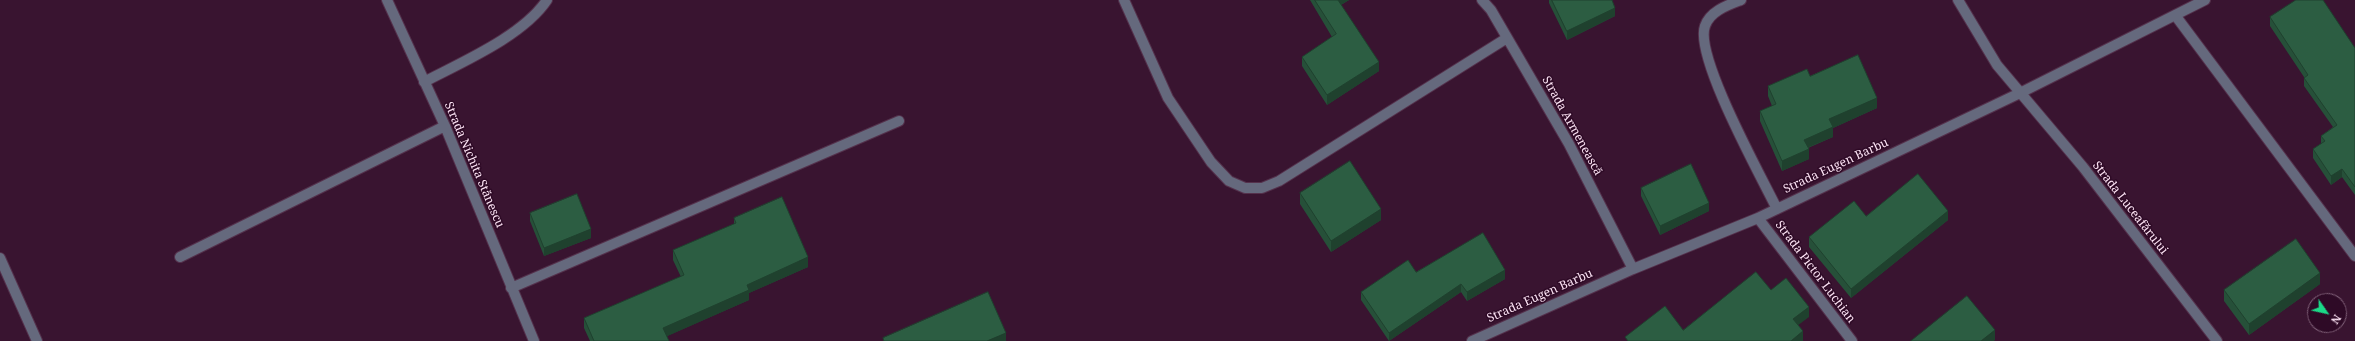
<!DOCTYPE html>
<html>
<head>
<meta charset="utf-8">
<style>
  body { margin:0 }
  #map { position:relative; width:2355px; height:341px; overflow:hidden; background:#391430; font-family:"Noto Serif",serif }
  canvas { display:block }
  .north { position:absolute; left:2307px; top:293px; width:40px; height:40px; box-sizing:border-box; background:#2e0a26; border:1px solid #816179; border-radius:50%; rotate:124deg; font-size:11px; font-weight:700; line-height:16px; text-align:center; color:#fde4f5 }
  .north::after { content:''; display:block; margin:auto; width:14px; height:18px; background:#1bd988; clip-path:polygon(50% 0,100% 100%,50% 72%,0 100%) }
</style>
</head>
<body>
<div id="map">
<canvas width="2355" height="341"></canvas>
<div class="north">N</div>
</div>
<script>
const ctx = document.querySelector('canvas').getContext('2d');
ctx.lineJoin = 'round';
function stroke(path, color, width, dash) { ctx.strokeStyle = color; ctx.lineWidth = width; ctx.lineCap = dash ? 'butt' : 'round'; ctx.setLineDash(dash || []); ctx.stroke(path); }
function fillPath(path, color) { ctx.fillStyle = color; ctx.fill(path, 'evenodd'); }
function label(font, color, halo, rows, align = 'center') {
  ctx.font = font + ' "Noto Serif",serif'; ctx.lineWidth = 3; ctx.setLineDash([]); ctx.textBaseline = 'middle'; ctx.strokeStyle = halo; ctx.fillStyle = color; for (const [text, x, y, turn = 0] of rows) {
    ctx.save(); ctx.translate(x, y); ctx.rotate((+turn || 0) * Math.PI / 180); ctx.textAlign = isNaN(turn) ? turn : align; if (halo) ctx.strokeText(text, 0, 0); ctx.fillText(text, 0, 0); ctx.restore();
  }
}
const street = new Path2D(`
  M387,0L445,126L534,341
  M1124,0L1168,98L1211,162L1229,181L1245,188H1262L1279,181L1507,38
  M1482,0L1491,10L1569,144L1633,269
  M1741,0C1728,5 1710,11 1705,26C1694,56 1761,176 1777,209
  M1958,0L1997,65L2083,167L2217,341
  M2175,15L2355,256
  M424,82C462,62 523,36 547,0
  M1758,218L1852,341
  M180,257L445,126
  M0,258L37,341
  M511,288L899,121
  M1472,341L1633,269L1758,218L2020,93L2205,0`);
stroke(street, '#54314c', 12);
stroke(street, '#65697d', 10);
fillPath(new Path2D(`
  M1310,0H1349L1341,5L1379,71L1327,105L1302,66V57L1332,37Z
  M1549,0H1612L1615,16L1567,40L1549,3Z
  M2270,17L2355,48V195L2342,177L2331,185L2313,158V149L2321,144V136L2333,127L2304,86V77L2270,26Z
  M1810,76L1877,108L1833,128V137L1808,148L1809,159L1782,171L1760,121V111L1772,106L1768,96V86Z
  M1641,188L1709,211L1660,235L1641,196Z
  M1300,193L1381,220L1331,252L1300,204Z
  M530,213L591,238L544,256L530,221Z
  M1866,216L1948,220L1851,298L1809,247V237Z
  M734,218L808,267L749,293V300L667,336L669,341H590L584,328V318L681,277L673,260V250L734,224Z
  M1416,272L1505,279L1467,301L1461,292L1389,341L1361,300V292Z
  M2320,284L2249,335L2224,301V290Z`), '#265039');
fillPath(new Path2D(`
  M1337,0H1349L1337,7Z
  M1615,8V16L1567,40V31Z
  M1379,62V71L1327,105V95Z
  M1877,98V108L1833,128V137L1804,149V140L1829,119Z
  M1809,149V159L1782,171V161Z
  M2342,169V177L2331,185V176Z
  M1709,203V211L1660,235V226Z
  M1381,209V220L1331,252V241Z
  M1948,211V220L1851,298V289Z
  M591,229V238L544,256V248Z
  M808,257V267L749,293V300L663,338V328L747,285Z
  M1505,270V279L1467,301V292Z
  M2320,273V284L2249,335V324Z
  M1461,284V292L1389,341V333Z
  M1809,307V317L1793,329V319Z
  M1995,330V340L1994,341H1981Z
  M1803,331V341H1791Z
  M1006,333V341H987Z`), '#1f412e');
const building = new Path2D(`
  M1315,0H1338L1379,62L1327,95L1302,57L1336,34Z
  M1552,0H1612L1615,8L1567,31Z
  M2296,0H2323L2355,48V187L2342,169L2331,176L2313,149L2325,141L2321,136L2337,125L2304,78L2308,75L2270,17Z
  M1858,55L1877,98L1829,119L1833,127L1804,140L1809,149L1782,161L1760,111L1776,104L1768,86L1807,69L1810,76Z
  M1350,161L1381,209L1331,241L1300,193Z
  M1691,164L1709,203L1660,226L1641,188Z
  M1918,174L1948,211L1851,289L1809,237L1854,201L1866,216Z
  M577,194L591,229L544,248L530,213Z
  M782,197L808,257L747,285L749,290L663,328L669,341H594L584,318L684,275L673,250L736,223L734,218Z
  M1483,233L1505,270L1467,292L1461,284L1389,333L1361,292L1408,260L1416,272Z
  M2296,239L2320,273L2249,324L2224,290Z
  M1756,272L1771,290L1786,278L1809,307L1793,319L1803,331L1791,341H1628L1625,337L1665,306L1683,330Z
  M988,292L1006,333L987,341H884L883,338Z
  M1967,296L1995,330L1981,341H1911Z`);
fillPath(building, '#2c5d42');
stroke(building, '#1f412e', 1);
label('12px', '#fde4f5', '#2e0a26', [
  ["Strada Armenească",1572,126,61],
  ["Strada Nichita Stănescu",474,165,67],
  ["Strada Eugen Barbu",1836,166,-25],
  ["Strada Luceafărului",2130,208,52],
  ["Strada Pictor Luchian",1815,272,53],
  ["Strada Eugen Barbu",1540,296,-24]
]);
</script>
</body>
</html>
